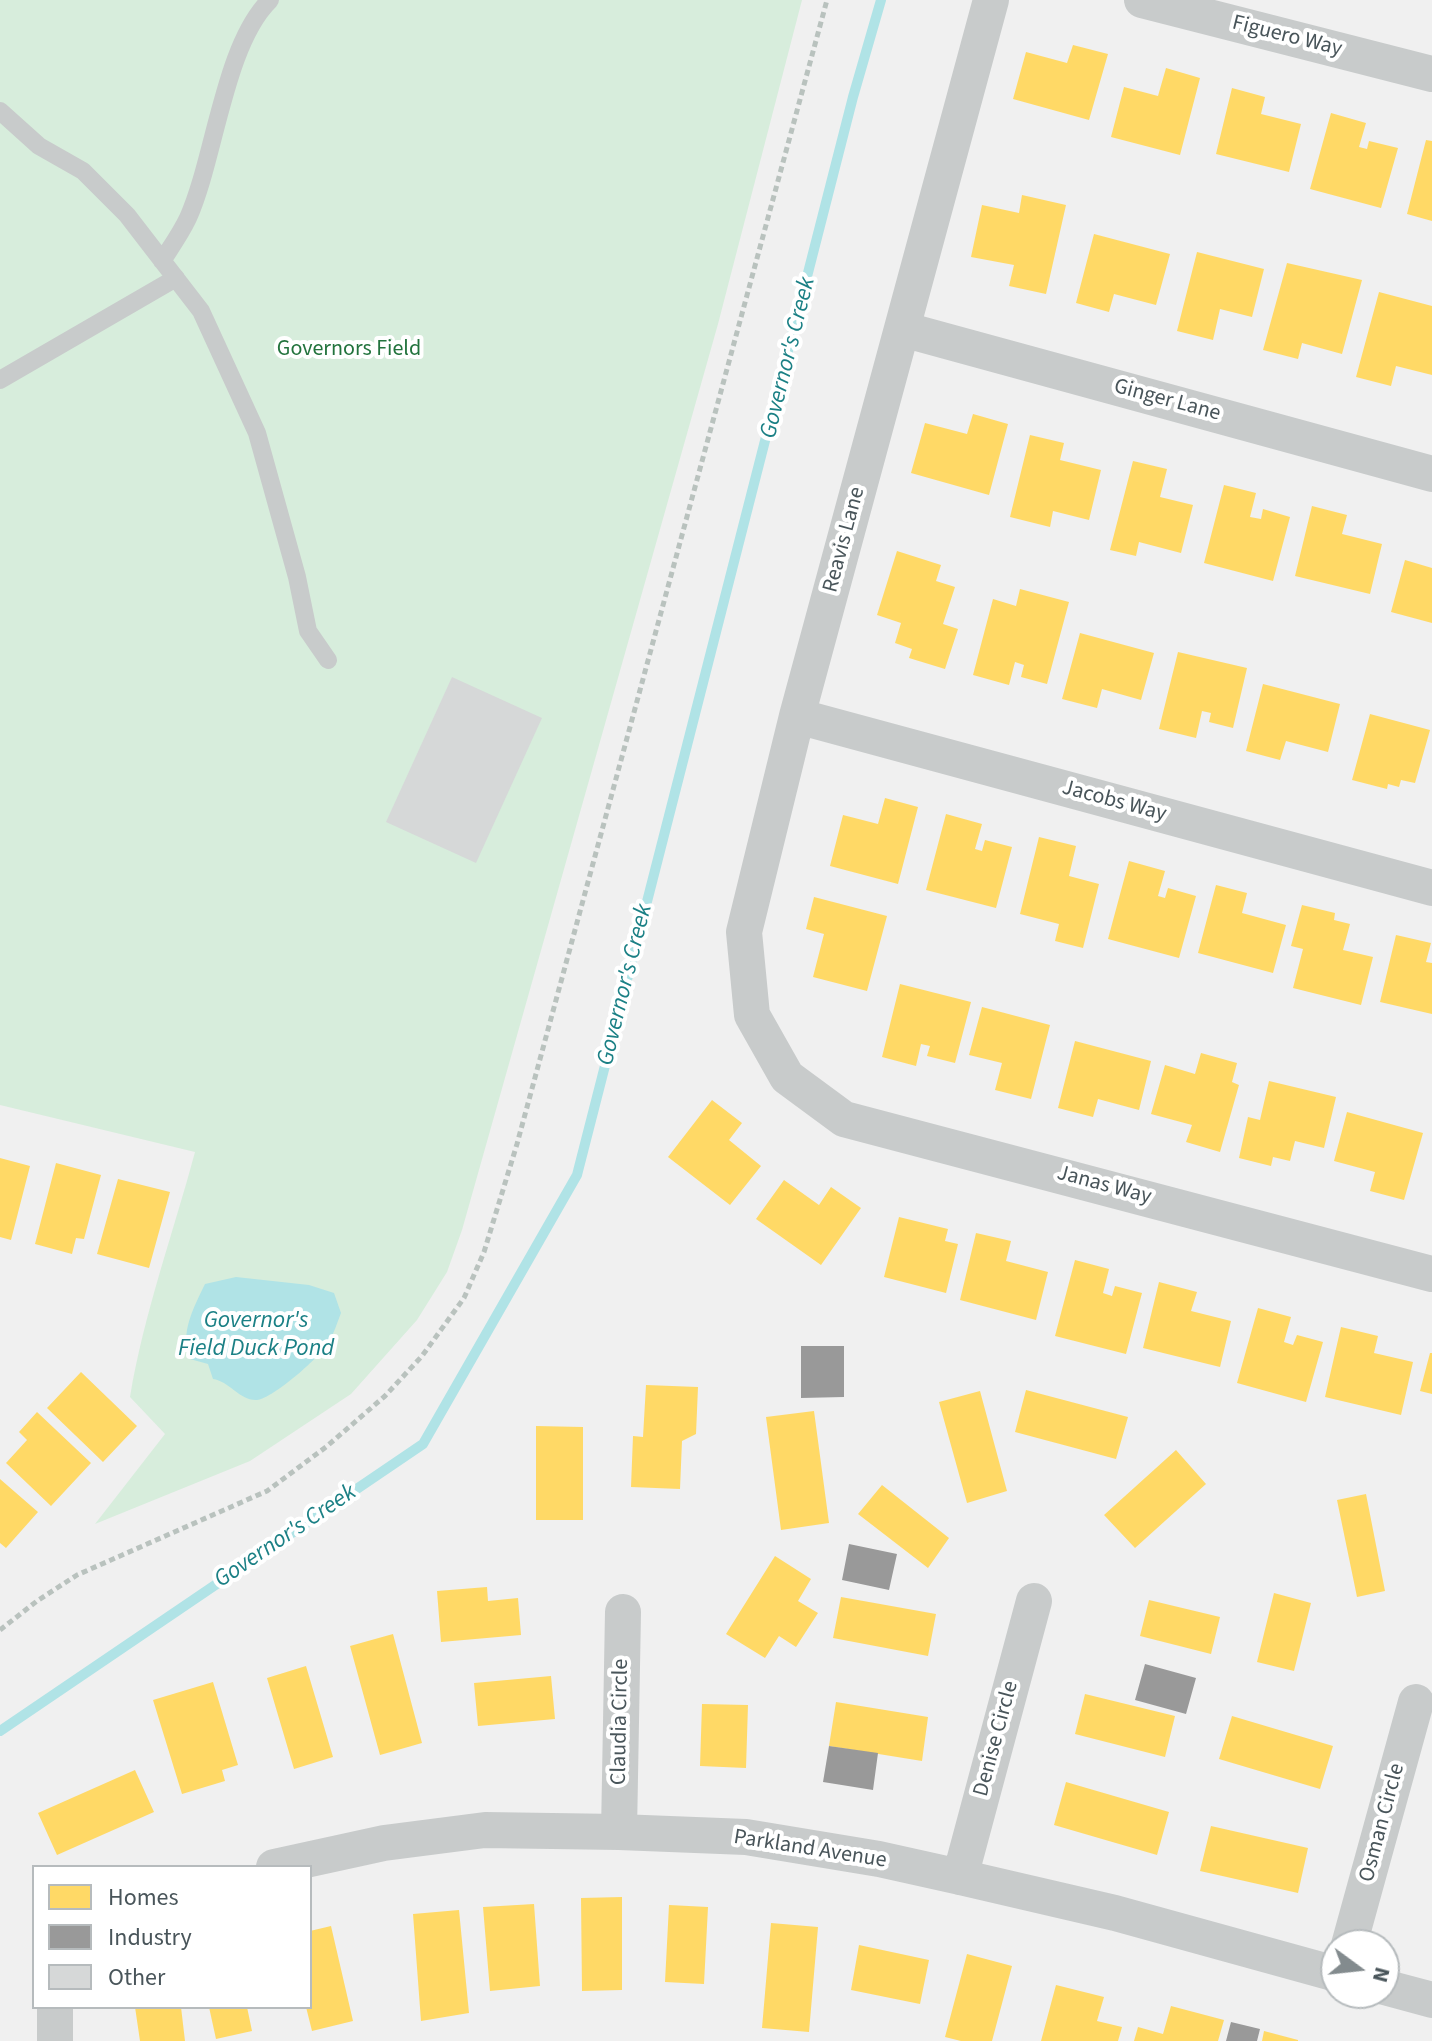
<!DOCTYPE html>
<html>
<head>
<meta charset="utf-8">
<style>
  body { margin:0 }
  #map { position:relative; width:1432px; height:2041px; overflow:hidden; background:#f0f0f0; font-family:"Source Sans 3",sans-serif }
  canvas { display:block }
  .legend { position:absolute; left:32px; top:1865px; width:280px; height:144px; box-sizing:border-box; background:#fff; border:2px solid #b6bbbd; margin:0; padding:10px 14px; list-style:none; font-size:24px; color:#49555a }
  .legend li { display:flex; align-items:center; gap:16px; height:40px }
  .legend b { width:40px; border:2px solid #b6bbbd }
  .north { position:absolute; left:1320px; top:1929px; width:80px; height:80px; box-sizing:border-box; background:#fff; border:2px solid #b6bbbd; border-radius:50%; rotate:105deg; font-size:22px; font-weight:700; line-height:32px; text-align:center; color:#49555a }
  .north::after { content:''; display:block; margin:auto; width:28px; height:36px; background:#838b8e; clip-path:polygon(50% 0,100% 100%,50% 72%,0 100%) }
</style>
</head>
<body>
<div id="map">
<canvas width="1432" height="2041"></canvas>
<ul class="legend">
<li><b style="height:22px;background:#ffd966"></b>Homes</li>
<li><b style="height:22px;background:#999"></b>Industry</li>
<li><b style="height:22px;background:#d6d8d8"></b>Other</li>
</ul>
<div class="north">N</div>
</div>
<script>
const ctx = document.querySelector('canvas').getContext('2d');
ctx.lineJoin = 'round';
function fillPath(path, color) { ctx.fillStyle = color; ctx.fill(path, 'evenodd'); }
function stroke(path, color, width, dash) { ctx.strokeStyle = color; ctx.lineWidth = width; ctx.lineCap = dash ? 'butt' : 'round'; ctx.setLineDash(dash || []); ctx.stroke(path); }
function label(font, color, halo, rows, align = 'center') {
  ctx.font = font + ' "Source Sans 3",sans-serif'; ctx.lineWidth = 8; ctx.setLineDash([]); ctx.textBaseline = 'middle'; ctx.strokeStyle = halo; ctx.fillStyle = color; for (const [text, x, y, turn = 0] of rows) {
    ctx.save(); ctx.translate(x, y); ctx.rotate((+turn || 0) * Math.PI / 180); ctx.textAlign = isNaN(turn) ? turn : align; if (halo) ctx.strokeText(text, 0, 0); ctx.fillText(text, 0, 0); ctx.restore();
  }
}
fillPath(new Path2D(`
  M0,0H802L718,324L462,1230L447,1272L417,1320L351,1394L250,1461L95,1524L165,1434L130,1397C144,1313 173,1234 195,1152L0,1105Z`), '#d7eddc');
fillPath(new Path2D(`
  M236,1277L309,1285L334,1293L341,1313C337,1323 334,1333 329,1342C321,1356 274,1398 257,1400C240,1401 229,1381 213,1379L208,1364L190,1359C179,1334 194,1307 205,1284Z`), '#b0e3e6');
fillPath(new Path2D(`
  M1073,45L1108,54L1089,120L1013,99L1026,52L1067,63Z
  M1166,68L1200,78L1180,155L1111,137L1124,87L1158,96Z
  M1232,88L1265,97L1261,114L1301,124L1289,172L1216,154Z
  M1331,113L1366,123L1359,147L1367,149L1369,141L1398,148L1381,208L1310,189Z
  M1426,140L1432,141V221L1407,214Z
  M1022,195L1066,205L1046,294L1009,286L1014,265L971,257L982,205L1019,213Z
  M1094,234L1170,254L1156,305L1114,294L1109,312L1076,303Z
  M1197,252L1264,269L1252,317L1220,309L1213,340L1177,331Z
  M1287,263L1362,280L1342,354L1302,343L1298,359L1263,350Z
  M1379,292L1432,306V375L1396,366L1391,386L1356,377Z
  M973,414L1008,424L989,495L911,473L925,423L967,434Z
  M1030,435L1064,443L1060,460L1101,470L1089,520L1053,511L1050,527L1010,517Z
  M1133,461L1167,469L1160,497L1193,505L1181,553L1139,542L1136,556L1110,550Z
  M1224,485L1256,493L1250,517L1261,519L1263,509L1290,517L1273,581L1204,563Z
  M1312,506L1347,515L1342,534L1382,544L1370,594L1295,576Z
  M897,551L941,565L936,581L955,587L943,624L958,629L945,669L909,658L912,649L895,643L901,623L877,615Z
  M1405,560L1432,568V623L1391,612Z
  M1020,589L1069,602L1047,684L1021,677L1024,665L1015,662L1009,685L973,675L993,599L1016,606Z
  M1080,633L1154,653L1141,700L1102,689L1097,708L1062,699Z
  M1178,652L1247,668L1233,728L1209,722L1211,713L1202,711L1196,738L1159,729Z
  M1263,684L1340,704L1328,752L1286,741L1280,760L1246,751Z
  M1370,714L1430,730L1415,783L1401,780L1399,787L1388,784L1387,789L1352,780Z
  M885,798L918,807L898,884L830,866L843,815L878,824Z
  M946,814L982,824L975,849L982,851L985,840L1012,847L996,908L926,890Z
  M1039,837L1076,846L1069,876L1099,884L1083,948L1055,941L1059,924L1020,914Z
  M1129,861L1165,871L1158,896L1165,898L1168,888L1196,896L1179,958L1108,939Z
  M1216,885L1247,893L1242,913L1286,925L1273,973L1198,953Z
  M814,897L887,916L867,991L813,977L824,934L806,929Z
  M1302,905L1335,913L1334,920L1350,924L1343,950L1373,957L1361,1005L1293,988L1303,949L1291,946Z
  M1396,935L1431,943L1426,962L1432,963V1014L1380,1002Z
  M900,984L971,1002L955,1063L927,1056L930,1046L921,1044L916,1066L882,1057Z
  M982,1007L1050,1025L1031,1099L995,1090L1002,1063L969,1055Z
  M1075,1041L1151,1061L1139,1110L1098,1099L1093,1117L1058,1108Z
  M1201,1053L1237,1063L1232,1082L1239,1085L1220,1152L1186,1142L1192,1125L1151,1114L1165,1065L1195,1074Z
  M1269,1081L1336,1097L1324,1148L1295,1141L1290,1161L1273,1157L1271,1166L1239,1158L1248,1117L1260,1120Z
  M712,1100L742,1123L729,1140L761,1166L730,1205L668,1157Z
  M1347,1112L1423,1133L1404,1200L1370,1191L1375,1172L1334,1161Z
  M0,1158L30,1166L11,1240L0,1237Z
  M56,1163L101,1175L84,1239L76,1238L72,1254L35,1244Z
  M118,1179L170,1192L149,1268L97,1254Z
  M784,1180L819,1205L831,1187L861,1208L821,1265L756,1219Z
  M899,1217L948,1229L945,1241L958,1244L946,1293L884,1277Z
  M976,1233L1011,1241L1006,1261L1048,1272L1036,1320L960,1300Z
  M1075,1260L1109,1269L1103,1293L1112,1296L1115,1286L1142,1293L1126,1354L1055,1336Z
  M1159,1282L1197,1292L1191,1311L1231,1321L1220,1367L1143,1348Z
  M1258,1308L1291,1317L1284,1342L1293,1345L1297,1335L1323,1342L1306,1402L1237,1383Z
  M1341,1327L1378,1336L1374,1353L1413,1362L1401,1415L1325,1397Z
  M1430,1353H1432V1394L1420,1391Z
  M81,1372L137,1426L103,1462L47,1408Z
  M646,1385L698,1387L696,1434L682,1441L680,1489L631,1487L633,1436L643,1437Z
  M1026,1390L1128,1417L1116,1459L1015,1432Z
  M980,1391L1007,1491L967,1503L939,1402Z
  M814,1411L829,1523L781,1530L766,1417Z
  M37,1412L91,1463L51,1506L6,1463L27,1440L19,1432Z
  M536,1426L583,1427V1520H536Z
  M1176,1450L1206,1484L1135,1548L1104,1515Z
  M0,1479L38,1512L6,1548L0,1543Z
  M882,1485L949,1538L928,1568L858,1514Z
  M1366,1494L1385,1591L1357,1597L1337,1500Z
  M775,1556L811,1579L798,1601L818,1613L796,1647L779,1636L765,1658L726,1634Z
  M487,1587L488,1601L518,1598L521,1635L441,1642L437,1591Z
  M1274,1593L1311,1603L1294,1671L1257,1662Z
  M841,1597L936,1614L928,1656L833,1638Z
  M1149,1600L1220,1617L1211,1654L1140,1636Z
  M393,1634L422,1743L380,1755L350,1646Z
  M306,1666L333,1757L294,1769L267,1678Z
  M551,1676L555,1719L478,1726L474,1683Z
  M213,1682L238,1765L222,1770L225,1781L182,1794L153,1700Z
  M1085,1694L1175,1716L1165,1757L1075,1734Z
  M836,1702L928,1717L922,1761L829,1746Z
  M702,1704L748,1705L746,1768L700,1766Z
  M1232,1716L1333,1746L1320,1789L1219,1759Z
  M135,1770L154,1812L57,1855L38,1813Z
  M1066,1782L1169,1812L1157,1855L1054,1825Z
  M1211,1826L1308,1848L1298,1893L1200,1871Z
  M622,1897V1990L582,1991L581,1898Z
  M534,1904L540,1986L490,1991L483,1907Z
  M669,1905L708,1907L704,1984L665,1982Z
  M459,1910L469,2013L421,2021L413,1914Z
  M771,1923L818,1927L809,2032L762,2028Z
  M331,1926L353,2021L312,2031L306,2007H310V1931Z
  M859,1945L929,1960L920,2004L851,1990Z
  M967,1954L1012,1966L992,2041H961L945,2037Z
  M1056,1985L1104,1997L1097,2021L1122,2027L1118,2041H1041Z
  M1171,2006L1224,2020L1218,2041H1134L1138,2027L1163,2034Z
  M135,2007H181L185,2041H140Z
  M209,2007H247L252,2031L216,2039Z
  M1264,2031L1298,2040V2041H1262Z`), '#ffd966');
fillPath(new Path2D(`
  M801,1346H844V1397L801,1398Z
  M849,1544L897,1554L889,1590L842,1580Z
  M1145,1664L1196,1678L1186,1714L1135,1700Z
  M829,1746L878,1753L873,1790L823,1782Z
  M1231,2022L1260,2029L1257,2041H1226Z`), '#999');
stroke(new Path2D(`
  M0,1731L423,1444L577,1175L853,97L881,0`), '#b0e3e6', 10);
fillPath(new Path2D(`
  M452,677L542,718L476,863L386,822Z`), '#d6d8d8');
stroke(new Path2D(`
  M0,1630L37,1601L77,1575L267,1491L326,1447L385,1396L422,1356L464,1298L484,1252L517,1144L827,0`), '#b9c2be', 5, [6, 4]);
stroke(new Path2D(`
  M0,111L39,146L83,171L127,215L201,311L257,433L297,577L308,631L328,660
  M162,261C171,247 181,233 188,218C215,158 224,45 270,0
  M0,380L176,278`), '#c8cbcb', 18);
stroke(new Path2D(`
  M991,0L797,716L744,932L752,1015L787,1077L844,1119L1432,1274
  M1142,0L1432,74
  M902,329L1432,474
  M797,716L1432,888
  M619,1832L623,1612
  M274,1867L384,1843L485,1830L619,1832L746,1837L879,1859L960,1877L1115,1913L1336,1974
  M960,1877L1034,1601
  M1349,1945L1416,1702
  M1384,1987L1432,2000
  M55,2007V2041`), '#c8cbcb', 36);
label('22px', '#49555a', '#fff', [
  ["Figuero Way",1287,37,14],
  ["Ginger Lane",1167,401,15],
  ["Reavis Lane",845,540,-75],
  ["Jacobs Way",1114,802,15],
  ["Janas Way",1104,1186,15],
  ["Claudia Circle",621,1722,-89],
  ["Denise Circle",997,1739,-75],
  ["Osman Circle",1383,1823,-75],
  ["Parkland Avenue",810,1850,9]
]);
label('22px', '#22733d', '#fff', [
  ["Governors Field",349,350]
]);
label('italic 24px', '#1b8085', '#fff', [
  ["Governor's Creek",789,358,-76],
  ["Governor's Creek",626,985,-76],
  ["Governor's",256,1322],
  ["Field Duck Pond",256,1350],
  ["Governor's Creek",286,1537,-34]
]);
</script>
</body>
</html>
